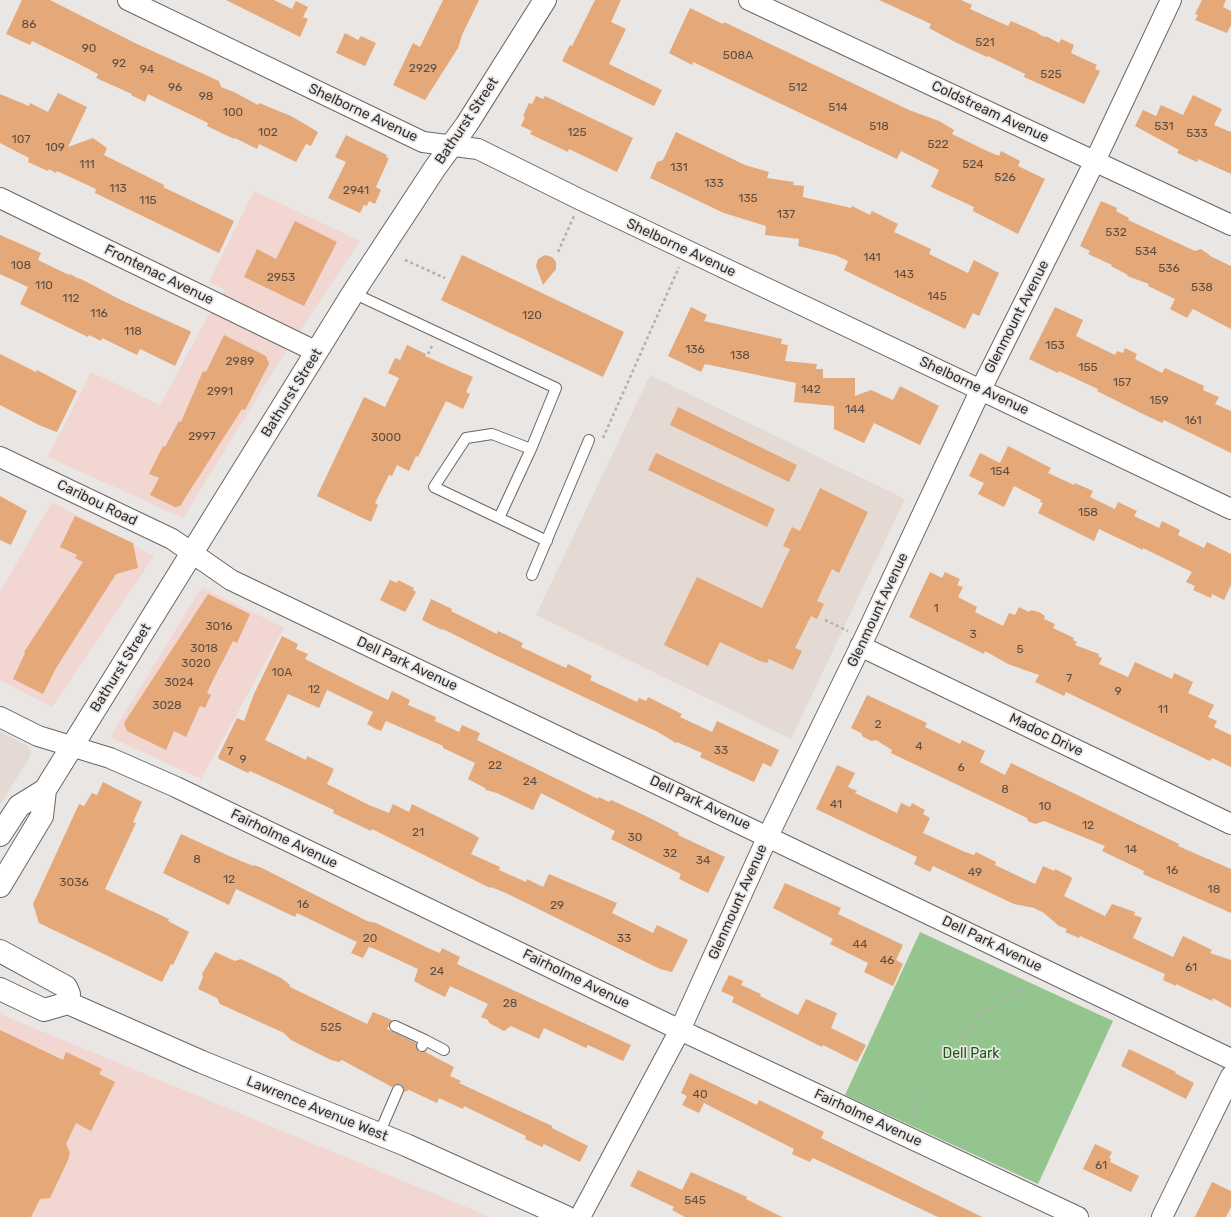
<!DOCTYPE html>
<html>
<head>
<meta charset="utf-8">
<style>
  body { margin:0 }
  canvas { display:block; background:#e9e6e4 }
</style>
</head>
<body>
<canvas width="1231" height="1217"></canvas>
<script>
const ctx = document.querySelector('canvas').getContext('2d');
ctx.lineJoin = 'round';
function fillPath(path, color) { ctx.fillStyle = color; ctx.fill(path, 'evenodd'); }
function stroke(path, color, width, dash) { ctx.strokeStyle = color; ctx.lineWidth = width; ctx.lineCap = dash ? 'butt' : 'round'; ctx.setLineDash(dash || []); ctx.stroke(path); }
function label(font, color, halo, rows, align = 'center') {
  ctx.font = font + ' Rubik,sans-serif'; ctx.lineWidth = 3.5; ctx.setLineDash([]); ctx.textBaseline = 'middle'; ctx.strokeStyle = halo; ctx.fillStyle = color; for (const [text, x, y, turn = 0] of rows) {
    ctx.save(); ctx.translate(x, y); ctx.rotate((+turn || 0) * Math.PI / 180); ctx.textAlign = isNaN(turn) ? turn : align; if (halo) ctx.strokeText(text, 0, 0); ctx.fillText(text, 0, 0); ctx.restore();
  }
}
fillPath(new Path2D(`
  M254,191L360,241L283,356L183,518L48,457L91,372L160,405L208,316L225,290L209,282Z
  M52,502L154,556L52,707L0,680V592Z
  M202,587L284,628L201,779L110,737Z
  M0,1014L490,1217H0Z`), '#f1d6d2');
fillPath(new Path2D(`
  M650,375L905,499L791,739L536,615Z
  M0,732L28,746L31,755L0,805Z`), '#e4dad3');
fillPath(new Path2D(`
  M920,932L1113,1021L1038,1184L845,1095Z`), '#94c58e');
fillPath(new Path2D(`
  M22,0H50L137,44L219,81L221,87L234,92L258,105L259,103L291,116L318,132L311,146L306,144L296,162L259,144L257,149L235,138L234,139L207,126L208,123L148,94L145,102L131,95L132,94L96,78L98,74L77,63L32,41L30,45L6,34Z
  M226,0H274L292,9L296,1L308,7L303,17L308,19L300,37Z
  M443,0H479L462,35L458,48L425,100L393,85L413,43L420,47Z
  M595,0H621L611,22L626,29L609,64L662,90L654,106L562,61L570,45L572,46Z
  M879,0H961L972,5L970,9L1008,26L1011,21L1036,32L1042,36L1048,37L1059,43L1061,39L1074,45L1071,53L1097,65L1095,69L1100,71L1084,104L1024,77L1025,74L988,56L987,57L955,42L929,28L931,24Z
  M1202,0H1226L1223,7L1231,11V25L1227,33L1195,20L1198,15L1195,14Z
  M690,8L723,24L724,22L909,110L939,121L954,130L952,134L985,150L999,156L1001,151L1020,161L1018,166L1045,179L1018,234L973,211L974,207L931,187L939,170L901,151L897,159L693,62L692,65L669,53Z
  M345,33L358,40L361,36L376,43L365,66L336,53Z
  M58,93L87,107L68,147L93,138L107,148L104,155L164,185L163,187L234,221L219,253L95,193L96,189L57,171L56,173L49,169L48,171L28,162L29,158L0,143V94L29,106L30,103L48,112Z
  M1193,95L1222,109L1214,125L1231,132V174L1198,159L1197,162L1177,153L1179,150L1135,126L1143,110L1156,116L1161,105L1183,115Z
  M536,96L543,99L545,96L633,138L617,172L569,149L568,152L530,134L532,131L521,126L525,117L523,116L529,103L532,104Z
  M676,132L745,165L769,172L767,178L794,182L793,185L804,186L803,197L851,208L852,206L870,215L872,211L898,224L894,232L931,249L929,254L968,273L974,260L999,273L979,316L973,313L965,329L844,270L848,261L835,255L798,246L799,239L765,235L766,226L724,213L650,178L657,162L663,160Z
  M346,135L387,155L386,157L389,158L376,187L381,190L375,204L369,201L367,206L364,205L360,213L328,198L346,162L335,157Z
  M1101,201L1117,208L1116,211L1129,218L1128,220L1195,251L1201,249L1212,257L1231,266V329L1193,309L1187,318L1170,309L1175,299L1148,286L1149,284L1127,276L1128,275L1111,266L1112,265L1088,254L1090,251L1080,246Z
  M295,221L337,242L304,306L244,277L257,249L276,259Z
  M0,235L41,253L38,260L69,275L70,274L79,279V278L121,300L190,331L191,332L175,366L140,349L137,355L102,338L101,341L89,335L88,337L20,304L28,287L0,274Z
  M462,255L624,332L603,377L441,300Z
  M545,255L552,257L556,262V269L543,285L536,266L538,259Z
  M691,307L707,315L704,321L782,339L781,344L788,345L785,361L817,364L816,369H823V378H855V396L871,390L893,400L900,386L939,406L920,445L874,423L864,443L834,429V406L794,402L796,383L705,364L701,372L668,356Z
  M1055,307L1083,320L1076,336L1115,355L1117,351L1123,353L1125,348L1137,354L1135,359L1162,373L1165,368L1202,385L1204,386L1203,390L1219,397L1215,404L1231,411V453L1164,420L1162,423L1141,413L1097,391L1098,389L1059,371L1058,373L1029,359Z
  M224,335L266,356L269,364L245,410L242,409L180,506L175,507L150,495L159,478L149,474L163,446L165,447L179,421L181,422L203,371L206,372Z
  M407,345L426,354L425,356L473,377L466,392L470,394L463,409L446,401L418,457L416,456L409,471L397,465L392,476L389,475L375,503L378,505L371,522L317,496L364,397L385,407L399,378L388,373L395,358L400,360Z
  M0,354L36,372L37,370L77,391L57,432L41,426L0,405Z
  M678,407L797,465L789,482L670,425Z
  M1008,446L1051,468L1048,473L1074,485L1075,483L1093,491L1090,497L1115,509L1118,502L1137,511L1134,516L1159,528L1162,521L1180,530L1178,535L1204,548L1207,542L1231,554V585L1224,600L1212,594L1211,598L1193,590L1195,586L1186,582L1192,572L1143,548V550L1099,529L1094,541L1038,513L1043,503L1040,502L1041,500L1014,486L1004,507L978,494L984,483L969,476L980,453L1000,463Z
  M656,453L775,509L767,527L648,470Z
  M820,488L868,512L839,573L832,569L817,601L824,604L817,619L811,616L795,648L802,651L793,670L769,659L767,663L760,661L720,642L708,666L664,645L697,577L762,608L790,549L783,546L792,527L800,531Z
  M0,496L27,511L11,545L0,540Z
  M75,516L133,543L138,568L116,574L56,668L43,694L13,679L25,653L24,652L83,562L75,558L77,555L60,547Z
  M930,572L942,578L945,572L960,579L957,585L963,587L958,597L977,607L975,612L1003,626L1009,613L1015,615L1019,607L1029,612L1031,610L1039,612L1045,616L1044,619L1055,624L1053,628L1074,638L1073,640L1077,642L1075,645L1099,654L1098,656L1102,658L1099,664L1128,677L1135,662L1172,679L1174,673L1193,682L1188,693L1214,705L1208,717L1217,721L1214,727L1231,735V767L1212,758L1210,761L1066,692L1064,696L1035,682L1039,675L1008,664L985,651L984,654L909,617Z
  M390,580L397,583L398,580L414,588L413,590L416,592L405,612L380,600Z
  M208,594L250,614L237,643L233,641L213,680L207,693L211,695L205,708L200,706L186,737L174,731L166,750L127,731L124,723Z
  M431,599L452,609L451,611L497,634L498,631L523,643L521,647L566,668L568,664L592,676L590,680L637,702L639,698L646,701L648,697L682,714L680,717L712,732L717,721L779,750L771,767L763,763L754,782L702,758L700,757L702,753L677,742L676,743L658,732L495,655L443,629L442,630L422,620Z
  M282,636L298,644L296,649L308,654L305,659L359,686L388,700L392,691L410,700L408,705L436,717L435,721L459,732L462,725L480,733L477,740L514,758L598,799L599,797L609,802L611,800L648,817L679,833L678,835L725,857L708,893L679,879L681,874L611,839L615,831L541,793L533,810L497,793L486,790L485,788L468,779L475,763L443,748V746L386,721L381,731L374,728L367,724L373,712L327,690L319,708L288,694L265,740L306,760L307,756L334,769L327,784L369,805L389,813L393,804L409,812L412,804L473,834L479,838L471,854L500,867L499,870L526,882L527,879L543,887L549,874L617,903L612,913L653,933L657,925L688,940L672,972L660,969L508,894L491,887L490,888L372,829L371,831L333,813L334,810L285,787L250,771L248,773L219,759L218,757L237,718L244,721L254,694Z
  M867,695L927,723L925,727L960,744L962,740L985,751L980,762L1005,775L1011,763L1179,844L1178,846L1231,869V913L1143,874L1144,871L1102,851L1105,846L1044,821L1035,824L1028,821L1027,818L891,753L892,750L876,740L872,741L863,737L861,733L851,728Z
  M837,765L855,773L848,787L857,791L855,793L897,813L901,803L910,807L912,803L925,810L923,814L930,818L923,833L965,852L974,855L976,852L996,862L995,865L1035,884L1043,866L1054,871L1055,869L1071,877L1072,879L1064,896L1105,916L1112,904L1135,912L1134,915L1142,918L1133,938L1173,957L1183,936L1212,950L1210,953L1231,960V1008L1213,998L1212,1001L1176,984V986L1163,980L1165,974L1080,936L1079,938L1065,932L1067,929L1059,926L1044,913L1034,908L1014,904L933,866L930,872L914,864L917,857L816,809Z
  M103,782L142,802L133,822L136,823L105,889L169,919L168,921L189,932L173,965L171,964L162,982L39,923L33,904L79,804L84,806L92,793L97,795Z
  M181,834L227,855L253,866L254,865L262,868L367,921L376,923L428,948L440,953L442,948L460,957L457,964L631,1045L623,1061L588,1045L586,1048L544,1028L539,1039L511,1026L504,1031L489,1023L488,1020L481,1017L488,1004L450,986L445,997L423,986L414,981L418,969L375,949L369,947L363,958L351,953L357,942L297,913L295,917L236,889L229,905L163,873Z
  M785,883L841,908L838,914L903,945L896,960L903,964L893,986L864,972L868,963L830,944L833,939L773,908Z
  M215,952L235,961L241,959L281,978L289,984L290,987L367,1024L373,1012L392,1020L387,1029L416,1043V1047L419,1052L426,1051L427,1053L454,1067L450,1076L461,1081L459,1083L552,1126V1128L588,1146L580,1162L544,1144L542,1147L525,1139L526,1136L464,1106L463,1109L439,1098L437,1103L409,1090L404,1092V1089L401,1084H397L392,1087L342,1060L339,1062L331,1060L291,1040L284,1033L220,1004L217,998L198,989L203,977L202,974Z
  M729,975L743,981L741,985L761,994L760,996L798,1015L806,999L837,1013L831,1028L866,1045L857,1062L823,1045L822,1047L732,1002L734,997L721,991Z
  M0,1030L63,1060L66,1052L102,1069L99,1074L115,1082L91,1131L76,1123L66,1144L70,1153L68,1158H69L50,1198L40,1199L31,1217H0Z
  M1129,1049L1176,1072L1175,1073L1194,1083L1186,1099L1121,1066Z
  M690,1073L757,1105L759,1100L824,1132L821,1138L982,1217H938L813,1158L810,1162L792,1154L794,1149L704,1103L699,1113L682,1105L687,1096L681,1093Z
  M1095,1144L1112,1152L1109,1158L1111,1159L1110,1162L1139,1176L1131,1192L1083,1169Z
  M638,1170L682,1190L691,1172L747,1197L746,1199L782,1217H685L672,1210L674,1207L630,1186Z
  M1212,1182L1231,1191V1207L1226,1217H1195Z`), '#e4a879');
const service = new Path2D(`
  M353,293L556,388L531,449L492,434L466,438L434,487L547,541
  M499,518L531,449
  M532,575L589,440
  M395,1026L425,1040L422,1046
  M425,1040L444,1050
  M379,1134L398,1090`);
const minor = new Path2D(`
  M128,0L423,142L478,149L581,200L1231,509
  M749,0L1231,225
  M0,198L317,352
  M0,457L172,539L231,580L1231,1059
  M860,646L1231,824
  M0,717L38,736L110,758L176,787L680,1030L1078,1217
  M580,1217L680,1030L768,836L864,639L981,389L1095,161L1171,0
  M1162,1217L1231,1076`);
const secondary = new Path2D(`
  M0,835L19,806L45,790L353,293L435,168L467,124L545,0
  M0,886L42,816L45,790
  M0,951L66,987L69,994L68,1003
  M0,989L44,1010L68,1003L202,1062L406,1145L566,1217`);
stroke(service, '#6a6765', 12);
stroke(minor, '#6a6765', 22);
stroke(secondary, '#6a6765', 24);
stroke(new Path2D(`
  M558,252L574,216
  M405,260L445,278
  M428,354L433,344
  M603,438L679,267
  M825,620L848,631
  M963,1039L980,1013L1005,1000L1023,988
  M910,1118L928,1082`), '#b2afae', 2.5, [3, 3]);
stroke(service, '#fff', 10);
stroke(minor, '#fff', 20);
stroke(secondary, '#fff', 22);
label('12px', '#5e4e42', null, [
  ["86",29,25],
  ["521",985,43],
  ["90",89,49],
  ["508A",738,56],
  ["92",119,64],
  ["2929",423,69],
  ["94",147,70],
  ["525",1051,75],
  ["96",175,88],
  ["512",798,88],
  ["98",206,97],
  ["514",838,108],
  ["100",233,113],
  ["518",879,127],
  ["531",1164,127],
  ["102",268,133],
  ["125",577,133],
  ["533",1197,134],
  ["107",21,140],
  ["522",938,145],
  ["109",55,148],
  ["111",87,165],
  ["524",973,165],
  ["131",679,168],
  ["526",1005,178],
  ["133",714,184],
  ["113",118,189],
  ["2941",356,191],
  ["135",748,199],
  ["115",148,201],
  ["137",786,215],
  ["532",1116,233],
  ["534",1146,252],
  ["141",872,258],
  ["108",21,266],
  ["536",1169,269],
  ["143",904,275],
  ["2953",281,278],
  ["110",44,286],
  ["538",1202,288],
  ["145",937,297],
  ["112",71,299],
  ["116",99,314],
  ["120",532,316],
  ["118",133,332],
  ["153",1055,346],
  ["136",695,350],
  ["138",740,356],
  ["2989",240,362],
  ["155",1088,368],
  ["157",1122,383],
  ["142",811,390],
  ["2991",220,392],
  ["159",1159,401],
  ["144",855,410],
  ["161",1193,421],
  ["2997",202,437],
  ["3000",386,438],
  ["154",1000,472],
  ["158",1088,513],
  ["1",936,609],
  ["3016",219,627],
  ["3",973,635],
  ["3018",204,649],
  ["5",1020,650],
  ["3020",196,664],
  ["10A",282,673],
  ["7",1069,679],
  ["3024",179,683],
  ["12",314,690],
  ["9",1118,692],
  ["3028",167,706],
  ["11",1163,710],
  ["2",878,725],
  ["4",919,747],
  ["33",721,751],
  ["7",230,752],
  ["9",243,760],
  ["22",495,766],
  ["6",961,768],
  ["24",530,782],
  ["8",1005,790],
  ["41",836,805],
  ["10",1045,807],
  ["12",1088,826],
  ["21",418,833],
  ["30",635,838],
  ["14",1131,850],
  ["32",670,854],
  ["8",197,860],
  ["34",703,861],
  ["16",1172,871],
  ["49",975,873],
  ["12",229,880],
  ["3036",74,883],
  ["18",1214,890],
  ["16",303,905],
  ["29",557,906],
  ["20",370,939],
  ["33",624,939],
  ["44",860,945],
  ["46",887,961],
  ["61",1191,968],
  ["24",437,972],
  ["28",510,1004],
  ["525",331,1028],
  ["40",700,1095],
  ["61",1101,1166],
  ["545",695,1201]
]);
label('14px', '#31302f', '#e9e6e4', [
  ["Coldstream Avenue",990,112,25],
  ["Shelborne Avenue",363,113,25],
  ["Bathurst Street",467,121,-56],
  ["Shelborne Avenue",681,248,25],
  ["Frontenac Avenue",159,275,26],
  ["Glenmount Avenue",1017,317,-63],
  ["Shelborne Avenue",974,386,25],
  ["Bathurst Street",292,393,-58],
  ["Caribou Road",97,503,26],
  ["Glenmount Avenue",878,610,-65],
  ["Dell Park Avenue",407,664,25],
  ["Bathurst Street",121,668,-58],
  ["Madoc Drive",1046,735,26],
  ["Dell Park Avenue",700,803,25],
  ["Fairholme Avenue",284,839,26],
  ["Glenmount Avenue",738,902,-66],
  ["Dell Park Avenue",992,944,26],
  ["Fairholme Avenue",576,979,26],
  ["Lawrence Avenue West",317,1109,22],
  ["Fairholme Avenue",868,1118,25]
]);
label('14px', '#165b12', '#e9e6e4', [
  ["Dell Park",971,1054]
]);
</script>
</body>
</html>
